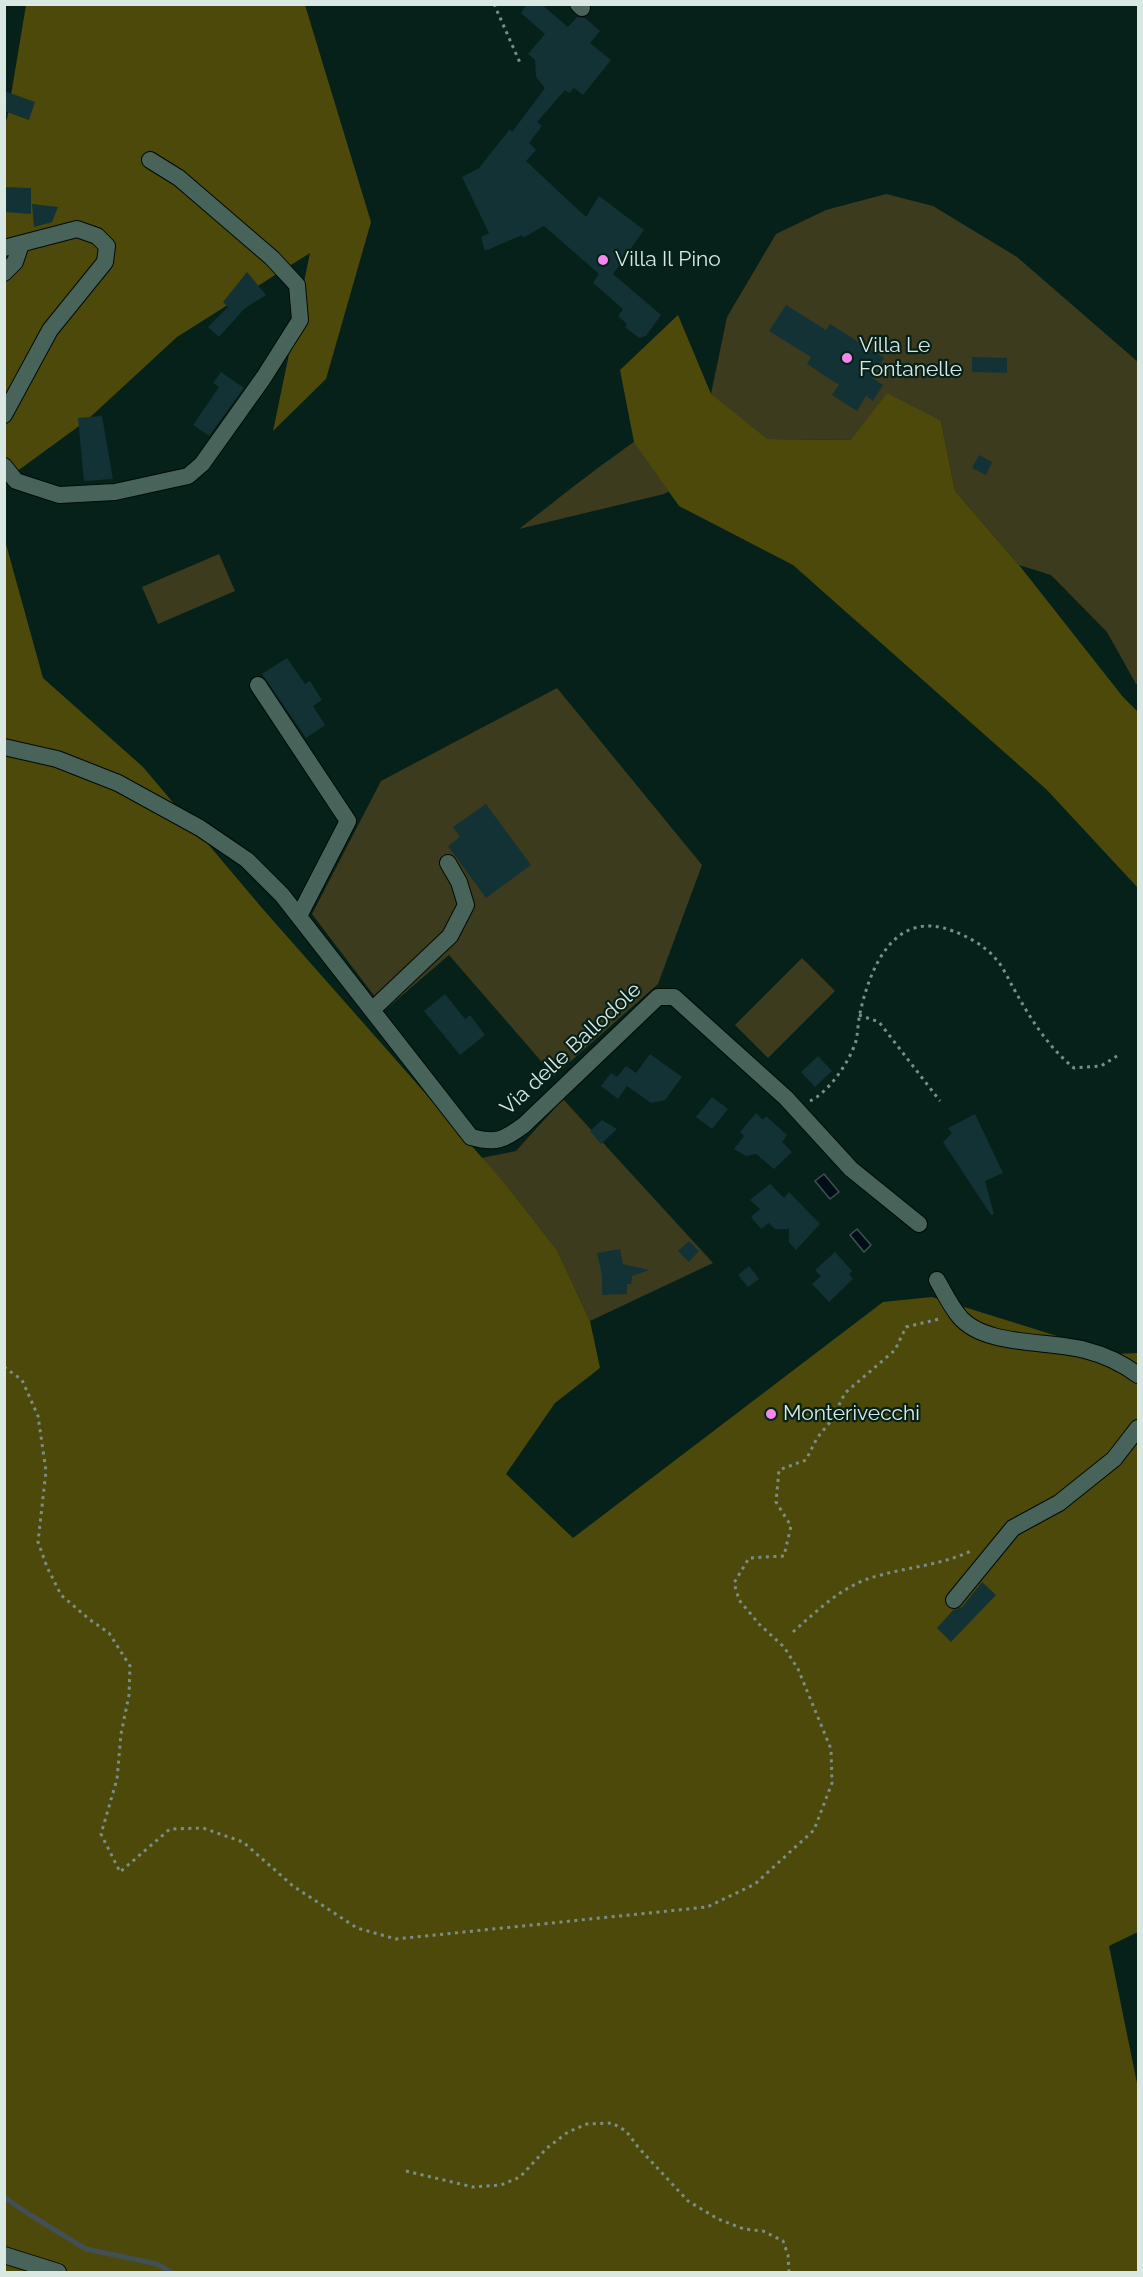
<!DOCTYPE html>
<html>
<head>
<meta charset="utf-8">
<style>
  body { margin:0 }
  #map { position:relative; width:1143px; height:2277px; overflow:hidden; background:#062119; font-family:Raleway,sans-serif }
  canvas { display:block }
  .frame { position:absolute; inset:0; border:6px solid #d9e8e2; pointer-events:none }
</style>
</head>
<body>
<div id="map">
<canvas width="1143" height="2277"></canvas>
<div class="frame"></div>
</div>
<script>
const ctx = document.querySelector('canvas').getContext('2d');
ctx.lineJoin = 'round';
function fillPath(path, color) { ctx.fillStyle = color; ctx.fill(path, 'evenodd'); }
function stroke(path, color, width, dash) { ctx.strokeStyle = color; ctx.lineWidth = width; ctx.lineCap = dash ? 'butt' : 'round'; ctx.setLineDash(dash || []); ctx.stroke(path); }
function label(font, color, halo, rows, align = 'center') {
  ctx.font = font + ' Raleway,sans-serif'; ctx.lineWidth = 4.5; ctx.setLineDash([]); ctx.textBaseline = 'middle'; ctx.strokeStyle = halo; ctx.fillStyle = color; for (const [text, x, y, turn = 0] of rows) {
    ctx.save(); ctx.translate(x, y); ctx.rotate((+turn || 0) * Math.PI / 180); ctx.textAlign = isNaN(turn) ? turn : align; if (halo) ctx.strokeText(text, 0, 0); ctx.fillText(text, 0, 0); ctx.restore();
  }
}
fillPath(new Path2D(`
  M886,194L933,206L1017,257L1138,362V683L1136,684L1107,632L1051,575L1019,565L955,491L941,421L851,440L767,439L664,494L519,529C581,481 642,431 711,394L727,317L776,234L826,210Z
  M219,554L235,591L158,624L142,587Z
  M557,688L702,865L658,984L554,1076L449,955L385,1010L312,914L381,781Z
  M802,958L835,991L768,1058L735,1025Z
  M563,1099L713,1263L590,1321L557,1250L507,1186L481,1158L516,1151Z`), '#3d3b1d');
fillPath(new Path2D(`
  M26,5H305L371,222L326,379L273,431L310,253L177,337L86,421L5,480L4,121L7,119Z
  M678,315L711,394L767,439L851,440L887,393L941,421L955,491L1019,565L1123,697L1138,712V888L1047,790L793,565L679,506L634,442L620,370Z
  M4,537L43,678L143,767L262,908L507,1186L557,1250L590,1321L600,1368L555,1403L506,1474L573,1538L883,1302L932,1297L1115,1354L1138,1353V1932L1109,1946L1138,2088V2272H5Z`), '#4c490b');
const water = new Path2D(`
  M824,1174L839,1192L830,1199L815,1181Z
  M857,1229L871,1245L864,1252L850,1235Z`);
fillPath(water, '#010e18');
stroke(water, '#424f55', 1.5);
stroke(new Path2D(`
  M4,2197L27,2213L86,2249L157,2264L171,2272`), '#424f55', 5);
fillPath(new Path2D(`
  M527,4H541L568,27L577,17L585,18L600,31L590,43L611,60L583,95L574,88L569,93L565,90L537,122L542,126L529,143L536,150L526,161L586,217L599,196L644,230L613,274L661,315L646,336L639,338L625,327L627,324L618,316L623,309L593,283L599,274L544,226L523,238L522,235L485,251L481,237L489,233L462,177L479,168L510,129L512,132L545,88L536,77L535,60L528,54L545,34L521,13Z
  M4,91L35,102L29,120L4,111Z
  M4,187L31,188V214L4,212Z
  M32,204L58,207L52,222L34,227Z
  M247,272L266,295L244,309L219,337L208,327L228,307L223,302Z
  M786,305L826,330L830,324L884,358L872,378L883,385L873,401L866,396L857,411L832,395L839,385L807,364L811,357L769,331Z
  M972,357L1007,358V373L972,372Z
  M221,372L244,388L209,436L193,425L219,387L213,383Z
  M102,416L113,479L84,481L78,418Z
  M979,455L992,462L986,475L972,468Z
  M287,658L305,684L310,681L322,700L313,706L325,725L306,738L262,674Z
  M486,804L531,865L486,898L448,846L460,837L453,827Z
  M445,994L465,1019L470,1015L485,1035L460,1055L424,1011Z
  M650,1054L682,1077L665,1100L651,1103L627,1086L618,1099L601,1086L611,1073L617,1077L626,1066L636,1073Z
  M818,1056L832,1071L815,1087L801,1072Z
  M712,1097L728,1109L712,1129L696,1117Z
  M756,1113L763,1120L766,1116L787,1135L782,1142L792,1152L774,1169L756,1154L746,1156L734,1149L744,1136L740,1132Z
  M975,1114L1003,1173L985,1181L994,1214L991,1215L943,1142L952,1133L948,1128Z
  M602,1120L617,1129L601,1144L590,1131Z
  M770,1184L784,1198L789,1192L820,1224L796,1250L789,1242V1229H775L769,1223L761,1229L751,1217L760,1209L750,1200Z
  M689,1241L699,1251L689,1262L678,1251Z
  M620,1249L623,1264L649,1270L632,1276L631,1284H627V1294L602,1295V1275L597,1253Z
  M835,1252L852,1271L849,1274L853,1279L829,1302L812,1284L821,1276L815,1270Z
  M749,1266L759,1279L748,1287L738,1275Z
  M982,1582L996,1595L951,1642L937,1628L953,1610L962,1607Z`), '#133235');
const minor = new Path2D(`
  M578,4L582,8
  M4,248L77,229L97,236L107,246L105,262L50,330L4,415
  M4,273L15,262L21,244
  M4,466L16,481L59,495L115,492L188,476L202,464L264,377L300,320L297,285L272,258L179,178L150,160
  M258,685L348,821L299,916
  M4,747L57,759L118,783L200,828L247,860L282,895L471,1137C496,1144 504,1140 524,1125L658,997H674L786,1098L851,1169L919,1224
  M372,1010L450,936L466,905L459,882L448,863
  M937,1280C944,1292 950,1305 959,1316C984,1347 1048,1340 1085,1350C1105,1355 1122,1363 1138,1375
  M954,1600L1013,1528L1059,1503L1114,1459L1138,1428
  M4,2255L58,2272`);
stroke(minor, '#000a05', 18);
stroke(new Path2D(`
  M494,4L521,65
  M859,1015L879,1022L940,1101
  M810,1101C829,1092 850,1061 856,1041C858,1032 858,1022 860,1013C870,968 894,908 953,931C967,936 985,946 995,958C1003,966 1008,979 1014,989C1030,1018 1048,1047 1074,1068L1101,1066L1117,1056
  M4,1367L22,1380L38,1416L46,1471L38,1542L47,1567L61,1595L89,1619L109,1633L130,1666L129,1695L121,1734L117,1779L101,1834L120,1872L170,1829L203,1828L243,1842L293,1886L357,1928L396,1939L707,1907L755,1884L814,1830L832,1783L831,1749L798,1669L784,1647L759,1624L739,1600L734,1583L749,1558L784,1556L791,1526L776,1502L779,1470L806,1460L817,1438L831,1421L845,1393L895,1350L906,1327L939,1319
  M793,1632C819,1609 843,1585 877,1576C909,1567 941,1565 971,1551
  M406,2171L473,2187L501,2185L520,2177L547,2148L568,2132L587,2124L612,2123L626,2131L638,2147L688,2201L718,2219L744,2229L763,2231L783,2241L788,2255L789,2272`), '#7a8e87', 3, [3, 4.5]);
stroke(minor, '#48645a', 16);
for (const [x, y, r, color] of [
  [603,260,6,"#f788eb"],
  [847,358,6,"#f788eb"],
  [771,1414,6,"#f788eb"]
]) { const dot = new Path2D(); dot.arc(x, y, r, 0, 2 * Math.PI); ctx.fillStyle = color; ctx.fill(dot); stroke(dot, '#062119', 2); }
label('21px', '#d9e8e2', '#062119', [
  ["Villa Il Pino",615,260],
  ["Villa Le",859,346],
  ["Fontanelle",859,370],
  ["Monterivecchi",783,1414]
], 'left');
label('21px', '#d9e8e2', '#062119', [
  ["Via delle Ballodole",571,1049,-43]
]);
</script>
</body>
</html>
